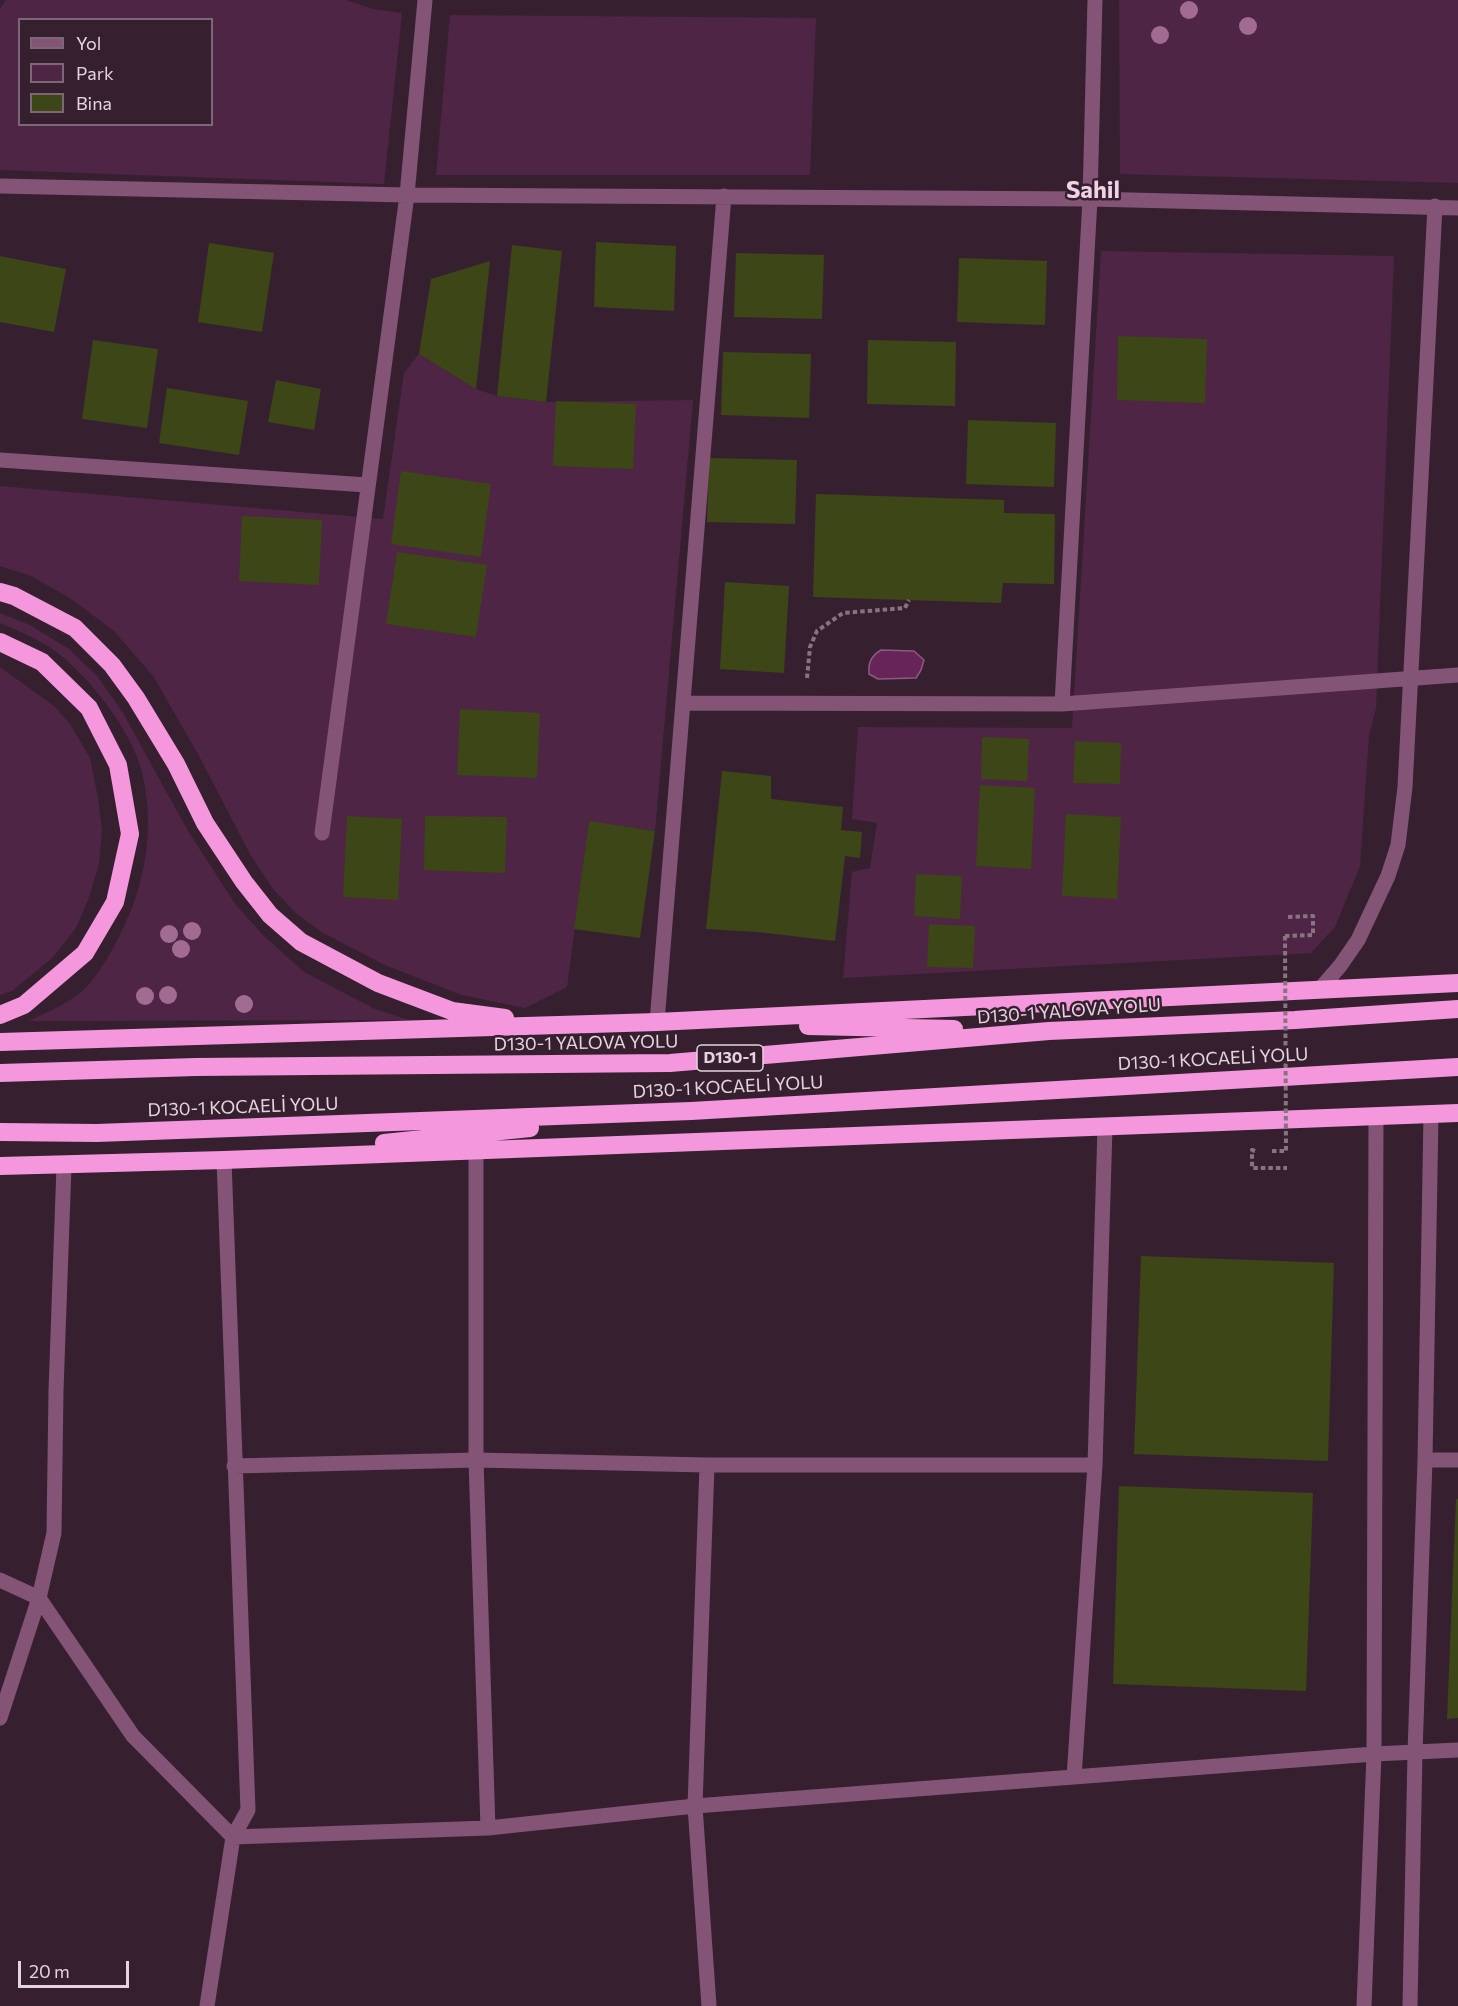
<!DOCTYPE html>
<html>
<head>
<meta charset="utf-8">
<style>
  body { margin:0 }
  #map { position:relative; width:1458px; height:2006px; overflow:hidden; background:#362030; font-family:Commissioner,sans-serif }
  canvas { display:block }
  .legend { position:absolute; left:18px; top:18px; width:195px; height:108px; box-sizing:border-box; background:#362030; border:2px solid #7b6876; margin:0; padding:8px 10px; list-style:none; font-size:18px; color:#e3d4de }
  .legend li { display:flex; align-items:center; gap:12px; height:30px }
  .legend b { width:30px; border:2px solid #7b6876 }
  .scale { position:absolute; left:18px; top:1961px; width:111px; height:27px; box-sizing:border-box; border:3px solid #e3d4de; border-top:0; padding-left:8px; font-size:18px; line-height:21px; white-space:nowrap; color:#e3d4de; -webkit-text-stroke:4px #362030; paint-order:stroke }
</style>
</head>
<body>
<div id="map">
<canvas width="1458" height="2006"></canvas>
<ul class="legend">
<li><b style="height:8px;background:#845477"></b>Yol</li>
<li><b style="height:16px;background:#4e2544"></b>Park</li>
<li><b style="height:16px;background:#3d4616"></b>Bina</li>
</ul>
<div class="scale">20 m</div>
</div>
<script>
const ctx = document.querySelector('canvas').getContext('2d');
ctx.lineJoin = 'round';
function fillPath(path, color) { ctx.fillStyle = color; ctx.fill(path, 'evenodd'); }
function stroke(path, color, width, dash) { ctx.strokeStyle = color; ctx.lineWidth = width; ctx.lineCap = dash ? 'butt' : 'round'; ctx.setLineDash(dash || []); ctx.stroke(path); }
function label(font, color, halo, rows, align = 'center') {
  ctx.font = font + ' Commissioner,sans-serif'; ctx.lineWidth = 5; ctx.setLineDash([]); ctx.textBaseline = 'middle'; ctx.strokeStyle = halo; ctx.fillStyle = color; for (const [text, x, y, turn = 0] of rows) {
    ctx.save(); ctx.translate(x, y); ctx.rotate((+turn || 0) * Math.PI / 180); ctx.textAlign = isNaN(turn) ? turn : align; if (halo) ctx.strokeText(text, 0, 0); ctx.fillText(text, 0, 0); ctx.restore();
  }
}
fillPath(new Path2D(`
  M6,0H346L373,9L402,13L384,184L0,170V9ZM20,20H212V124H20Z
  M1119,0H1458V183L1120,174Z
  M450,15L816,18L810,175H436Z
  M1101,251L1394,256L1376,708L1369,735L1360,866L1335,927L1311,953L843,978L852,872L870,868L877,823L852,819L858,727L1072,728Z
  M419,354L476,389L497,396L546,402L693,400L655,831L589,822L567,987L525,1008L462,995L387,966L323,933L298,915L274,890L251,856L198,754L153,676L114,631L70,598L31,576L0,566V486L383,519L404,373Z
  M0,613L30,625L69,649L98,677L123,713L188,831L236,905L263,935L304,972L375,1009L409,1020L29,1021C45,1013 63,1006 77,995C96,982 116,945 125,924C147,878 155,819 141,769C130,730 94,684 64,658C46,642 21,632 0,623Z
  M0,667L54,706L70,724L90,758L98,798L102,831L99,864L88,900L76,928L52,958L12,991L0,995Z`), '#4e2544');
const water = new Path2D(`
  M881,650L914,651L924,660L921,670L916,678L878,679L869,674C868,663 871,656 881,650Z`);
fillPath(water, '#672459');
stroke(water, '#8c5981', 1.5);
fillPath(new Path2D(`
  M596,242L676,246L674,311L594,307Z
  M209,243L274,253L262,332L198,322Z
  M512,245L562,251L546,402L497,396Z
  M736,253L824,255L822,319L734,317Z
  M0,256L66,269L54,332L0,322Z
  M959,258L1047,261L1045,325L957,322Z
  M490,261L476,389L419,354L431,279Z
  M1118,336L1207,339L1205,403L1117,400Z
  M93,340L158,349L147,428L82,419Z
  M868,340L956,342L955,406L867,404Z
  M723,352L811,354L809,418L721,415Z
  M276,380L321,389L314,430L268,422Z
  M167,388L248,401L239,455L159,443Z
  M556,401L636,404L633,469L553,466Z
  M968,420L1056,423L1054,487L966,484Z
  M709,458L797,460L795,524L707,522Z
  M401,471L491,484L481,557L391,544Z
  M816,494L1004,500V513L1055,514L1054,584L1003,583L1001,603L813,597Z
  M242,516L322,520L319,585L239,581Z
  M397,552L487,565L476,637L386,624Z
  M725,582L789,586L784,673L720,669Z
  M460,709L540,713L537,778L457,775Z
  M982,737L1029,739L1027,781L981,779Z
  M1075,741L1121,743L1120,784L1073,783Z
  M722,771L771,776V799L843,807L841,830L862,832L860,858L845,856L835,941L757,932L706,929Z
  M980,785L1035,788L1031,869L976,866Z
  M1066,814L1121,817L1117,899L1062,896Z
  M347,816L402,819L398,900L343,897Z
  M425,816L507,817L505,873L424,870Z
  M589,821L655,831L640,938L574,929Z
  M916,874L962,876L960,919L914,916Z
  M929,924L975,926L973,968L927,967Z
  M1141,1256L1334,1263L1328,1461L1134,1454Z
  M1119,1486L1313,1493L1306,1691L1113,1684Z
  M1456,1499H1458V1718L1447,1719Z`), '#3d4616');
stroke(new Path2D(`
  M807,678L810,647L817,631L843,613L905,608L909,600
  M1285,936L1313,935V916L1286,917
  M1255,1151L1252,1150V1168H1287
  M1272,1151H1286`), '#877481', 4, [4.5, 3]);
stroke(new Path2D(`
  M0,186L407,195L1090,199L1458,208
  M0,460L367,485
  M683,703L1062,704L1458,675
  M1062,704L1090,199L1095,0
  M322,833L407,195L425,0
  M1320,989L1340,966L1358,940L1388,876L1398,845L1405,787L1435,206
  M657,1022L724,196
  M476,1151V1460L488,1828
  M1425,1460H1458
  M707,1465L695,1806L709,2006
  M234,1466L476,1460L707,1465H1095
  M0,1580L39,1598L133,1736L233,1837L488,1828L695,1806L1374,1754L1458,1750
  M0,1718L39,1598L54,1533L56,1391L64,1166
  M1074,1777L1095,1465L1105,1127
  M207,2006L233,1837L248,1810L224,1160
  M1364,2006L1374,1754L1376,1116
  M1410,2006L1415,1753L1425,1460L1431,1114`), '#845477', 15);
stroke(new Path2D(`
  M0,592L14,596L75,628L112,665L136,698L176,764L205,823L244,882L270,915L301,942L378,983L452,1011L505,1018
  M0,642L42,662L89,708L118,765L130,834L115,902L85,953L24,1005L0,1015
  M808,1026L954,1029
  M0,1042L657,1022L1458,983
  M0,1073L196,1067L670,1063L1049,1031L1295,1020L1458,1009
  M0,1132L97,1133L691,1111L1458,1067
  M384,1143L530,1128
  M0,1166L224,1160L1458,1113`), '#f597dd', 18);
stroke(new Path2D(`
  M1285,936L1286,1151`), '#877481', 4, [4.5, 3]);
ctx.fillStyle = '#a16b92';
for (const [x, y] of [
  [1189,10],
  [1248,26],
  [1160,35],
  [192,931],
  [169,934],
  [181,949],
  [168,995],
  [145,996],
  [244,1004]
]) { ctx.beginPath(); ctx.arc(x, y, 9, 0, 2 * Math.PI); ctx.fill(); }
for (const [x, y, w] of [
  [730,1058,66]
]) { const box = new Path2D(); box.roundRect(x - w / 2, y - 13, w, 26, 4.5); ctx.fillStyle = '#362030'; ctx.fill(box); stroke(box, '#e3d4de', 1.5); }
label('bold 16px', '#e3d4de', null, [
  ["D130-1",730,1058]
]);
label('18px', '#e3d4de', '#362030', [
  ["D130-1 YALOVA YOLU",1069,1011,-4],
  ["D130-1 YALOVA YOLU",586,1043,-1],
  ["D130-1 KOCAELİ YOLU",1213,1059,-3],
  ["D130-1 KOCAELİ YOLU",728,1087,-3],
  ["D130-1 KOCAELİ YOLU",243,1107,-2]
]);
label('bold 24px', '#efd2e6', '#362030', [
  ["Sahil",1093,190]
]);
</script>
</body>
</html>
